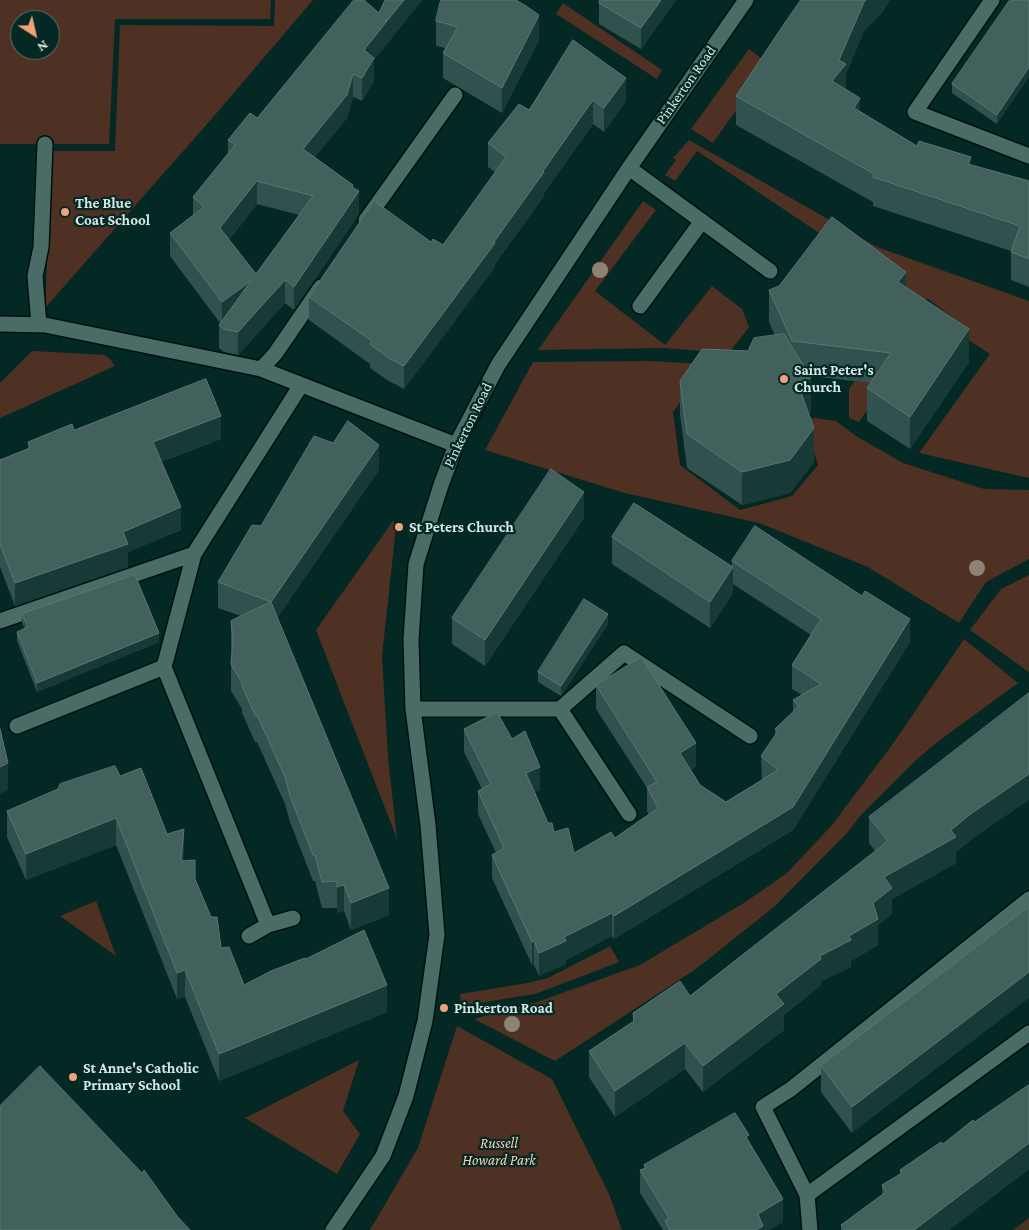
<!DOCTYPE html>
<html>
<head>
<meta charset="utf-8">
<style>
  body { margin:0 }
  #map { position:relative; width:1029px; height:1230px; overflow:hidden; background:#042824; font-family:"Crimson Pro",serif }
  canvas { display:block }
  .north { position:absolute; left:10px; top:10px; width:50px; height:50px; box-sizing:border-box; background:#042824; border:1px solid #577470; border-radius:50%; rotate:145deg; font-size:14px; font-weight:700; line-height:20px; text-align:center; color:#d3e6e3 }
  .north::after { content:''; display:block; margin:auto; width:18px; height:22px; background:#f0a27a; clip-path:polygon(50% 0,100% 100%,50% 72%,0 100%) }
</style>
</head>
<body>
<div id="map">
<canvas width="1029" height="1230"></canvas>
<div class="north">N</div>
</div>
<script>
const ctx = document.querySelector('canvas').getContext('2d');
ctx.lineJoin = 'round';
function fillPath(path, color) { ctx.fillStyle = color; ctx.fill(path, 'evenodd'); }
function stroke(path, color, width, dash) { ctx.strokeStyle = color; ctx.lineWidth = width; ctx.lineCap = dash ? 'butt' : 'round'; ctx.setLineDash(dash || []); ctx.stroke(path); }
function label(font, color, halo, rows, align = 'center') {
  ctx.font = font + ' "Crimson Pro",serif'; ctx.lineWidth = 4.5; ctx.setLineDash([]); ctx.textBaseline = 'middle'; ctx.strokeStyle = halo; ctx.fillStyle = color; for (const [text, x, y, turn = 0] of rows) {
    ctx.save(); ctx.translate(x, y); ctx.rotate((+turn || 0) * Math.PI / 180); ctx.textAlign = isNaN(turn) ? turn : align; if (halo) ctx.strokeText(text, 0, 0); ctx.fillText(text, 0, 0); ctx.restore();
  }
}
fillPath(new Path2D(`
  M0,0H271L270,19H115L109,144H0ZM20,20H50V50H20Z
  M275,0H313L215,115L45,308L52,151H115L120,25L274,26Z
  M563,3L662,70L657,79L556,14Z
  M749,49L769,64L713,143L691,129Z
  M689,140L877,247L1029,301V478L919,453L990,354L950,328L955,319L928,299L922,300L819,233L697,151L675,181L665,175L676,160L673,158Z
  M643,201L656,210L595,291L665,345L712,286L742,309L749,327L729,353L663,348L538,350Z
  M922,332L859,422L849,418V389L857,377Z
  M32,351L105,355L111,360L115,366L0,418V383Z
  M650,361L742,366L699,376L673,412L680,465L740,510L792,496L818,465L803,419L814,418L836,421L856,436L903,463L984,489L1029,490V559L986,582L959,623L868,567L759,523L625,493L485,450L533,362Z
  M393,521L396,527L382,656L388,758L397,839L316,630Z
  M1029,575V672L970,630L1001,589Z
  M964,639L1018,683L936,743L916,760L860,816L847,833L775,906L696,969L555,1061L474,1019L537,1002L640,965L747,901L787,873L832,825L892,745Z
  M96,901L116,956L60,916Z
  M610,946L619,962L535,994L461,1006L460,994L528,983L548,978Z
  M457,1026L552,1079L609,1194L622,1230H370L418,1148Z
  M359,1060L343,1111L360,1134L337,1174L245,1118Z
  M1029,1218V1230H1013Z`), '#4e3122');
const minor = new Path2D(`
  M992,0L915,112L1029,156
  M629,168L770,271
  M366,220L455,95
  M640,306L702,221
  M0,324L45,325L261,369L456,445
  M39,325L35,276L41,247L45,144
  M261,369L275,354L321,287
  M0,621L194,554
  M413,709H560L624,653L750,736
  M560,709L629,814
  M17,726L164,667
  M268,925L164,667L194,554L301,385
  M249,936L268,925L293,918
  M807,1195L1029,1033
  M333,1230L383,1156L406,1096L425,1021L430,985L437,935L428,825L413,709L411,640L416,564L441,485L456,445L498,365L629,168L746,0
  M810,1230L807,1195L763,1107L791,1089L1029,899`);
stroke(minor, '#00100d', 18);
stroke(minor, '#496c67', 15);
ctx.fillStyle = '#8d8274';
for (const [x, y] of [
  [600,270],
  [977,568],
  [512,1024]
]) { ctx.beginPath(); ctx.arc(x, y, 8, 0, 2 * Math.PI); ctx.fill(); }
fillPath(new Path2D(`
  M385,0H422L374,60V81L362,101L353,97L347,118L315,157L353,187L359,214L294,310L285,303L238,355L224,352L219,348V325L220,323L170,256V233L193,216V197L228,153V140L257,118L379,13ZM257,204L299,215L256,274L229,240Z
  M676,0L641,49L599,24V3Z
  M801,0H890L881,14L864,31L846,74V89L860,111L917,146L971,165L1029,181V287L1011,280V251L873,206V202L736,125V96Z
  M1010,0L997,124L952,93V84Z
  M436,21L539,40L502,113L443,78V53L445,48L436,46Z
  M573,40L626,101L604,132L593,124L544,193V196L495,264V267L404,389L387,380L370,368V364L309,320V297L431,242L443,245L495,172L488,167V143L529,110Z
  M906,287L969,362L910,449L867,421V388L871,383L810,376L811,412L808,413L814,462L790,493L742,505L687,468L680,415V381L748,351L775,336L769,322V290Z
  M74,430L221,439L161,462L181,530L128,552V567L15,606L0,567V460L28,449V442Z
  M379,470L277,618L389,915L351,930L344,911L337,913V908H322L315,881H313L290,822L285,804L257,742H255L242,713V709L231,691V664L232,656L231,648V621L241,616L218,608V582L261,526Z
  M584,518L485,666L452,644V618Z
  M612,537L732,566V561L910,642L793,830L614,939L612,936L566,960V964L539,976L534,965H532L492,878V855L496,853L478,814V791L482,789L464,752V729L512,739L540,790L535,792L548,823L554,832L574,853L615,838L649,815L647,811V788L596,709V685L696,766L691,770L700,785L726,802L762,780L761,756L775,736V729L793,712V700L802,695L792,689V665L811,635L733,584V593L710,628L612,564Z
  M22,614L159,642L37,692L17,641V632L25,629L22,623Z
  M608,624L561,696L538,682V672Z
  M120,776L184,855L183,861L195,879L221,948L244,985L387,1012L219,1081L185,997L177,999L116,845L26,880L7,837V811Z
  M869,817L972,839L956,852V863L892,899V914L878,925V945L851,961V967L821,981V985L784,1015V1030L703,1092L685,1069L615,1117L589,1077V1051L633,1022V1013L690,996L875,851L869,843Z
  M1029,907L852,1133L821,1092V1066Z
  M1029,1085V1169L949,1230H841V1225L882,1195V1185L900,1174V1170L943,1144L974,1122Z
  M749,1141L783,1222L769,1230H663L640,1193V1170L644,1169V1165Z`), '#30514d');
fillPath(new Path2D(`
  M404,0H422L387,44V21Z
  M661,0H676L641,49V28Z
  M866,0H890L881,14L864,31L846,74V93L832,81L839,60L864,2Z
  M539,15V40L502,113V88Z
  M387,21V44L374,60V81L362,101V78L364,50Z
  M1029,67V77L997,124V115Z
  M353,74V97L347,118L303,172V149Z
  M626,78V101L604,132V108Z
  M860,98V127L854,108Z
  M593,100V124L544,193V196L495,264V267L404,389V366Z
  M971,157V186L968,164Z
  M257,181V204L220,251V228Z
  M353,185V199L359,191V214L294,310V287Z
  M906,272V304L898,282Z
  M285,280V303L238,355V332Z
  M251,281L222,325V302Z
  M969,329V362L910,449V417Z
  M811,378V412L797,416V382Z
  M221,416V439L153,465V442Z
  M814,428V462L790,493L742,505V472Z
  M379,445V470L271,627V602Z
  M584,492V518L485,666V640Z
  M181,507V530L128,552V567L15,606V583L123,532Z
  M733,567V593L710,628V602Z
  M608,614V624L561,696V686Z
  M910,619V642L793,830L614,939V916L793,807Z
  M159,633V642L37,692V683Z
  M696,743V766L680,776V753Z
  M8,763V790L0,794V767Z
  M540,767V790L526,796V773Z
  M1029,774V800L972,839L956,852V863L892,899V914L878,925V945L851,961V967L821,981V985L784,1015V1030L703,1092V1066L776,994L820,956L849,936L873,903L884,877L951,830L972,813Z
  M116,818V845L26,880V854Z
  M184,829V855L181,888V861Z
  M344,885V911L337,913V887Z
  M389,888V915L351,930V903Z
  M612,913V936L566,960V964L539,976V953L564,937Z
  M534,941V965H532V942Z
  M185,970V997L177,999V973Z
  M1029,972V998L852,1133V1107Z
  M387,985V1012L219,1081V1054Z
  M685,1043V1069L615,1117V1091Z
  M1029,1143V1169L949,1230H914Z
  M783,1199V1222L769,1230H756L758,1214Z`), '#173a36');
const building = new Path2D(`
  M354,0H364L379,13L385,0H404L387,21L385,20L387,21L364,50L374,58L362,78L353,74L347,95L303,149L353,185L352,187L359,191L294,287L285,280L238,332L224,329L219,325L251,281L222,302L170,233L204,207L193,197L235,145L228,140L250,113L257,118ZM257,181L313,196L256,274L220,228Z
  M441,0H516L526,6L539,15L502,88L443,53L458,27L436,21Z
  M600,0H661L641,28L599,3Z
  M801,0H866L864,2L839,60L846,64L832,81L860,98L854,108L917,146L919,141L971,157L968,164L1029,181V259L1011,252L1020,226L873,177L874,174L736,96L782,27Z
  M1010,0H1029V67L997,115L952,84Z
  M573,40L626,78L604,108L593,100L543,171L544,172L494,242L495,243L404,366L387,357L370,344L372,341L309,297L374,201L431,242L433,239L443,245L506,157L488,143L519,104L529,110Z
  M832,217L906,272L898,282L969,329L910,417L867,388L891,353L792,341L769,290L779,286Z
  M784,334L811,378L797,382L814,428L790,460L742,472L687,434L680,381L702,349L748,351L754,338Z
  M206,379L221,416L153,442L181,507L123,532L128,544L15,583L0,544V460L30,448L28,442L72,424L74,430Z
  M348,421L379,445L271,602L218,582L252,525L261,526L314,436L333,443Z
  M551,469L584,492L485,640L452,618Z
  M634,503L733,567L710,602L612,537Z
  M755,526L862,596L865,591L910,619L793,807L614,916L612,913L564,937L566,941L539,953L534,941L532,942L492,855L504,848L478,791L491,784L464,729L497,712L512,739L525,731L540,767L526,773L548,823H552L554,832L568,828L574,853L611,832L615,838L658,808L647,787L657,782L596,685L641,657L696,743L680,753L700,785L726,802L778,770L761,756L778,731L775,729L799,706L793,700L821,684L792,665L821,619L732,561Z
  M135,575L159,633L37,683L17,632L28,627L22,614Z
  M584,599L608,614L561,686L538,672Z
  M271,602L389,888L351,903L344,885L337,887V881L322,882L315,855H313L290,796L285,777L257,715H255L242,686V683L231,664L233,640L231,621Z
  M1029,693V774L972,813L951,830L956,837L884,877L892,888L873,903L878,919L849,936L851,940L820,956L821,959L776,994L784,1004L703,1066L685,1043L615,1091L589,1051L634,1021L633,1013L680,981L690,996L888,841L869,817Z
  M0,729L8,763L0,767Z
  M115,766L120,776L141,768L167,834L184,829L181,861L195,860V879L211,917H217L221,948L229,947L244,985L271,971L305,958L306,959L364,930L387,985L219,1054L185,970L177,973L116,818L26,854L7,811L58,789L60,784Z
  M1029,907V972L852,1107L821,1066Z
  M40,1066L142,1173L144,1170L177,1216L190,1230H0V1106Z
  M1029,1085V1143L914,1230H844L841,1225L886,1192L882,1185L902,1173L900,1170L941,1142L943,1144L973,1120L974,1122Z
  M735,1113L749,1135L746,1137L783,1199L758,1214L763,1226L756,1230H670L665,1221L669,1218L640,1170L646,1168L644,1165Z`);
fillPath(building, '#42615d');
stroke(building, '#587672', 1);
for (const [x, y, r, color] of [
  [65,212,5,"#f0a27a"],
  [784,379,5,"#f0a27a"],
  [399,527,5,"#f0a27a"],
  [444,1008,5,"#f0a27a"],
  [73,1077,5,"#f0a27a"]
]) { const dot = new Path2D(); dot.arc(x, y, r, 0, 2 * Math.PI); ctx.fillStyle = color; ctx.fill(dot); stroke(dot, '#042824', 2); }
label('15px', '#d3e6e3', '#042824', [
  ["Pinkerton Road",686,85,-55],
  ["Pinkerton Road",468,425,-64]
]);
label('bold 15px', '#d3e6e3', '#042824', [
  ["The Blue",75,203],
  ["Coat School",75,220],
  ["Saint Peter's",794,370],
  ["Church",794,387],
  ["St Peters Church",409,527],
  ["Pinkerton Road",454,1008],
  ["St Anne's Catholic",83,1068],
  ["Primary School",83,1085]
], 'left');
label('italic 15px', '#fdccb5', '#042824', [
  ["Russell",499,1143],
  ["Howard Park",499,1160]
]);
</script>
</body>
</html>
